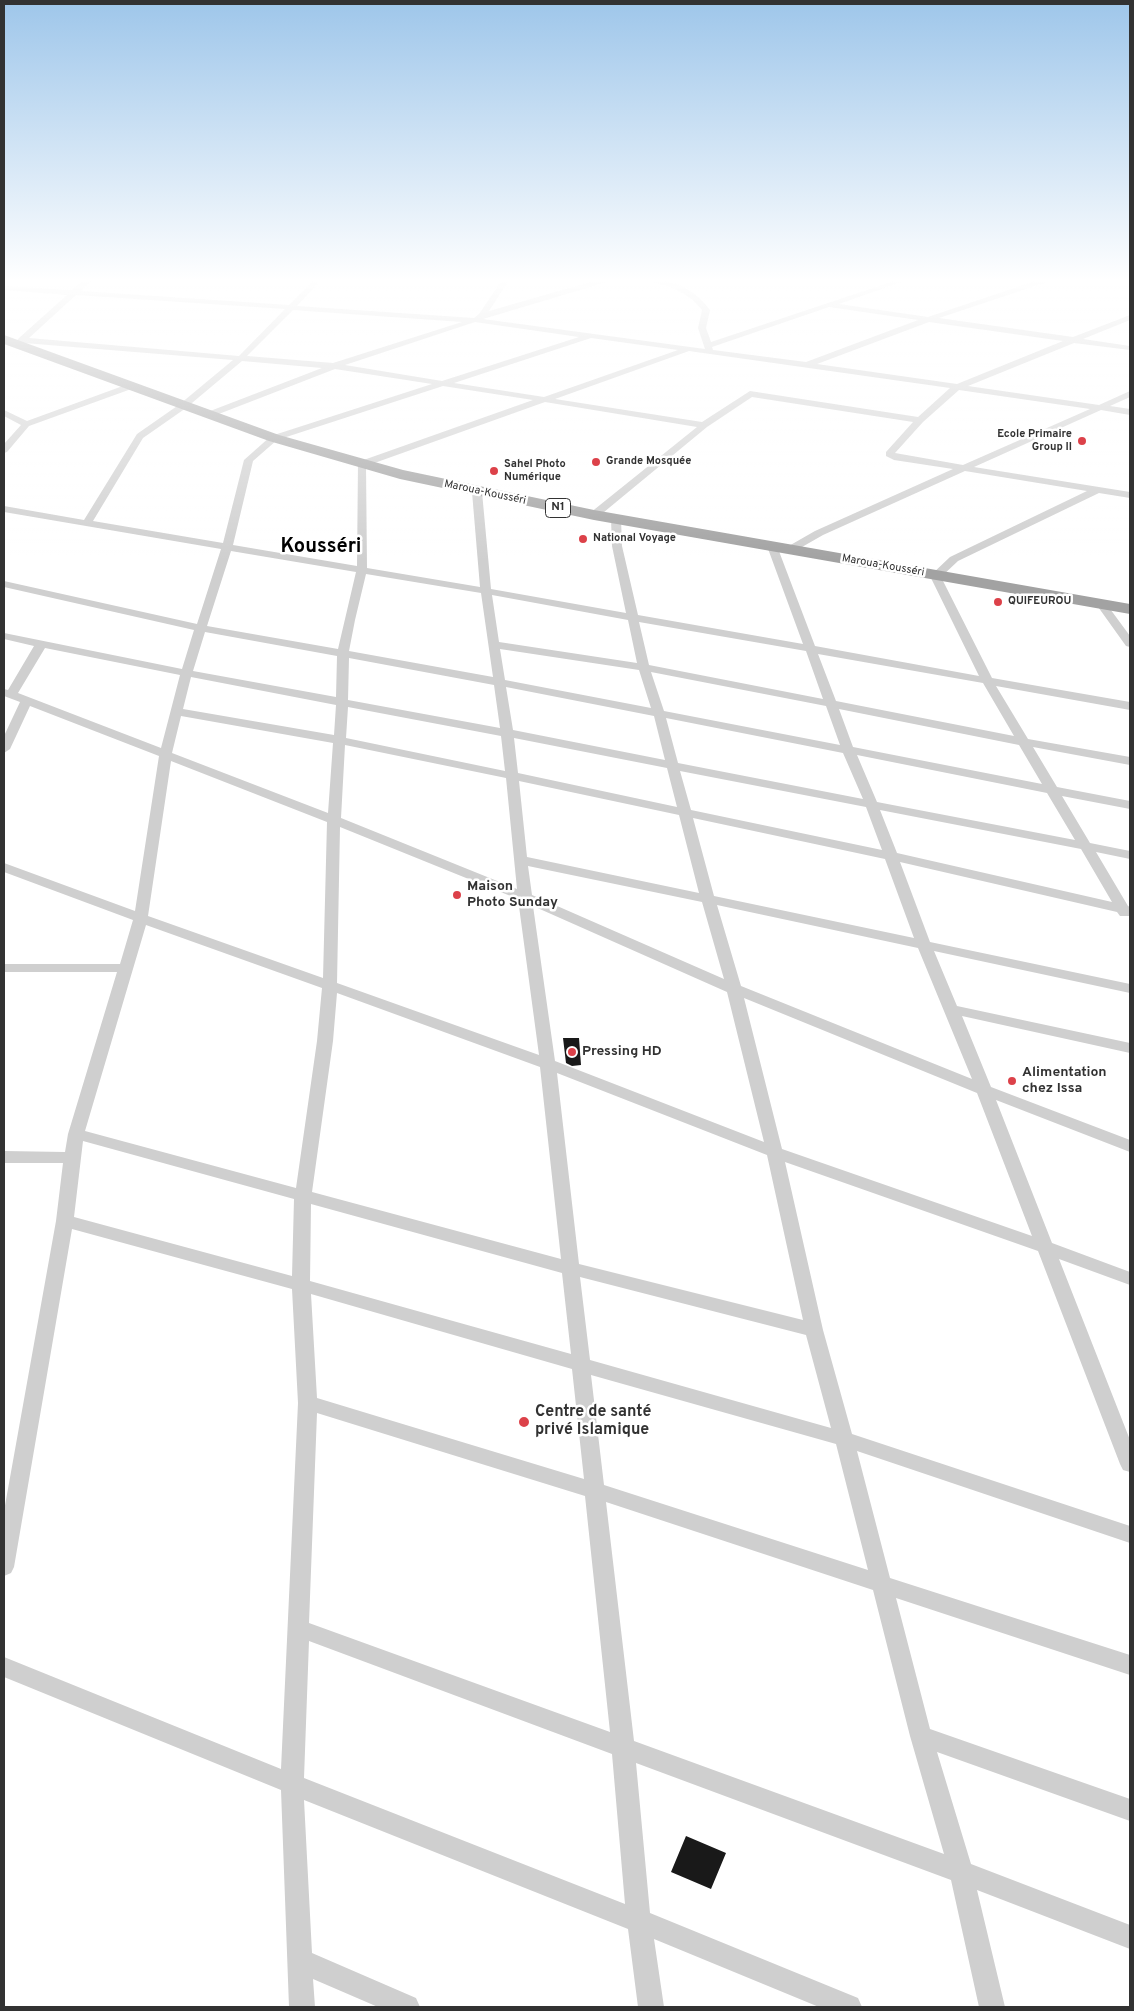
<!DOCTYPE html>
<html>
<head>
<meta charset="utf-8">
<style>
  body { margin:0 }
  #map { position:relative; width:1134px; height:2011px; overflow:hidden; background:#fff; font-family:Overpass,sans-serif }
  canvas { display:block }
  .frame { position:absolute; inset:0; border:5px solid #323232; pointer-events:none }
</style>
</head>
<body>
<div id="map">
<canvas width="1134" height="2011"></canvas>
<div class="frame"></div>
</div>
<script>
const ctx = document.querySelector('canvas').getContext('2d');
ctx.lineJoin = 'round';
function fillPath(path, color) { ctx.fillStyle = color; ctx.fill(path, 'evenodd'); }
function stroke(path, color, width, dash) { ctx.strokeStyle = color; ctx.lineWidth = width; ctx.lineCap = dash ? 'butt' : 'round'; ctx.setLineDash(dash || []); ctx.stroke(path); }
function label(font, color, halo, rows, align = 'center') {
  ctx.font = font + ' Overpass,sans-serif'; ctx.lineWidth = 5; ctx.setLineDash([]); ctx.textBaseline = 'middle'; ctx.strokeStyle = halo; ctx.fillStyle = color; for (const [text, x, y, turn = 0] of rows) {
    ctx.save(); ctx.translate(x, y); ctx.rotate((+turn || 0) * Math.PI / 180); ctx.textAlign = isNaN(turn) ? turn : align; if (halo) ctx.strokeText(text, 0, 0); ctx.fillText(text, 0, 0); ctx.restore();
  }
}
fillPath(new Path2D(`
  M563,1038H579L581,1065L572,1066L566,1063Z
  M686,1836L726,1853L711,1889L671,1872Z`), '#191919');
fillPath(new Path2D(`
  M84,280H92L81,291L289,305L314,280H321L297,306L474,318L479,314L502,280H509L489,311L597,280H607V282L483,319L705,349L698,328L702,310C690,294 673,287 653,282V280C676,280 696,291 710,310L706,328L711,342L897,280H907L839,304L928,317L1038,280H1047V282L939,318L1073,337L1130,315V320L1083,339L1130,346V350L1074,343L968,386L1099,405L1130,391V397L1110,406L1130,409V415L1101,410L974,467L1130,492V498L1099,493L958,561L941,577L992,678L1130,702V710L996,686L1028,739L1130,757V765L1033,747L1057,787L1130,801V809L1062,796L1090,843L1130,851V859L1096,852L1128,906L1130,907V916H1120L1117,912L900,862L930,942L1130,984V993L934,951L957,1006L1130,1043V1053L962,1016L991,1087L1130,1140V1152L996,1100L1052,1243L1130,1272V1285L1059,1259L1130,1440V1472L1123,1470L1120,1464L1038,1251L785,1162L823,1330L852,1434L1130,1526V1543L857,1451L890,1578L1130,1655V1675L896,1598L930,1729L1130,1799V1821L937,1752L971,1864L1130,1925V1949L977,1890L1005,2007H979L951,1880L636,1763L650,1913L858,1998L862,2007H819L654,1939L664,2007H638L628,1929L304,1800L312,1953L416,1998L420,2007H378L313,1979L315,2007H289L281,1790L4,1677V1657L281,1769L298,1403L292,1289L72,1229L14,1567L11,1573L4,1576V1511L56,1221L63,1163H4V1151L65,1152L68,1134L117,972H4V964H120L133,920L4,872V863L135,911L159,756L30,706L10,749L4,753V736L20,702L4,696V689L8,690L34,646L4,639V633L182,669L194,630L4,587V581L197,624L221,549L4,512V506L84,520L137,434L180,404L233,360L24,343L16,345L15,343L19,338L67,295L4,290V286L72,290ZM76,295L285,309L239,356L29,338ZM829,307L918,320L806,362L713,350L712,347ZM293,310L462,322L333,363L247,356ZM475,322L579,337L442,381L345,365ZM929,322L1063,341L957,384L817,364ZM591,338L678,350L544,397L454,383ZM689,351L950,388L918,417L750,391L702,422L555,399ZM242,361L322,368L205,413V417H211L335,369L432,384L271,436L244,460L223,543L93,521L143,438L186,408ZM443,386L533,400L358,462L357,566L233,545L253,461L277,440ZM959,390L1090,409L963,465L895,453L923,422ZM752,397L913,422L886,452V456L894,460L953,469L815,531L787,547L786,549L787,551H795L823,535L965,471L1087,491L950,557L930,576L979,676L815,646L777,546L772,543L767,546L803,644L638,615L622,546L621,519L616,516L611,519L612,546L626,613L491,589L482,492L477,489L472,492L480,587L367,568L366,466L545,402L697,427L590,513L589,515L594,518L598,517L707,427ZM231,551L356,572L338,649L207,626ZM366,574L481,593L493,677L349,651L355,620ZM492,595L628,620L637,663L499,642ZM639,622L806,651L823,699L649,665ZM205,632L337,656L336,697L193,671ZM45,648L180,675L161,748L18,693ZM500,649L639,670L651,708L505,680ZM818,654L983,683L1014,736L836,701ZM349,658L494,685L500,728L348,700ZM651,672L826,706L840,745L664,711ZM191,677L336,705L334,735L183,709ZM506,687L654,716L665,760L513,730ZM348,707L501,736L505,771L346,738ZM839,709L1019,745L1042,784L853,747ZM181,716L333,743L328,813L172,753ZM666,718L843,753L863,799L678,763ZM514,738L667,768L677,807L518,773ZM345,745L506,778L517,889L341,818ZM857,755L1047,793L1075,840L877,802ZM171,761L327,822L323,978L148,916ZM680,771L866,807L882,850L691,810ZM519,781L679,815L699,893L527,857ZM880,810L1081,849L1112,902L897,853ZM693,818L885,859L914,938L714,896ZM340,827L518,899L539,1055L337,983ZM528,866L702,902L724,979L532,895ZM717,905L918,948L972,1079L741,986ZM533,906L727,992L764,1142L555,1061ZM146,925L322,988L317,1041L296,1188L85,1131ZM337,993L540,1067L561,1259L312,1192L333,1041ZM744,998L977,1093L1032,1236L782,1149ZM557,1073L767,1155L803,1320L579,1264ZM83,1141L294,1199L292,1276L74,1217ZM311,1204L562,1273L571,1354L310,1281ZM580,1277L806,1335L831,1428L590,1360ZM311,1294L572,1369L584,1479L317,1398ZM591,1375L836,1444L868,1570L604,1485ZM317,1413L585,1496L610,1732L309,1623ZM606,1502L873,1590L910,1736L944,1854L634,1741ZM309,1641L612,1754L625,1904L304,1778Z
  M131,383L134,384V388L29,426L7,452L4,453V444L21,425L4,416V410L27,421Z
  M1101,601L1105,602L1130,636V647L1126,646L1096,604Z`), '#cfcfcf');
fillPath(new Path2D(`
  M4,335L279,435L403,470L594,510L1130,604V614L594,520L400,479L269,441L4,344Z`), '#a2a2a2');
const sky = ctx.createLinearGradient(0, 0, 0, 561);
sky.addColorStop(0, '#9ec6ea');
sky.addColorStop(0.5, '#fff');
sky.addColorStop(1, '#ffffff00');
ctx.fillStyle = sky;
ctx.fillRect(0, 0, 1134, 561);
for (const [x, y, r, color] of [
  [1082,441,5,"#dc4149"],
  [596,462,5,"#dc4149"],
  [494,471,5,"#dc4149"],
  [583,539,5,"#dc4149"],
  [998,602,5,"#dc4149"],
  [457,895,5,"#dc4149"],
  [572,1052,5,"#dc4149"],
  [1012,1081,5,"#dc4149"],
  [524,1422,6,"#dc4149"]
]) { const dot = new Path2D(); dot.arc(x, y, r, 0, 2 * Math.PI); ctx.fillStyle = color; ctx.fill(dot); stroke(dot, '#fff', 2); }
label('bold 11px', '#323232', '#fff', [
  ["Ecole Primaire",1072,435,"right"],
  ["Group II",1072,448,"right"],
  ["Grande Mosquée",606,462],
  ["Sahel Photo",504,465],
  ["Numérique",504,478],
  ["National Voyage",593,539],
  ["QUIFEUROU",1008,602]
], 'left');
label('11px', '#323232', '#fff', [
  ["Maroua-Kousséri",485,493,12],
  ["Maroua-Kousséri",883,566,10]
]);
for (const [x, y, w] of [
  [558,508,25]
]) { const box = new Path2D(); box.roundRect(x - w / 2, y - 9.5, w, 19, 4); ctx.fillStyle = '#fff'; ctx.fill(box); stroke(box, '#323232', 1); }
label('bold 12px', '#323232', null, [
  ["N1",558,508]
]);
label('bold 14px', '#323232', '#fff', [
  ["Maison",467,887],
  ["Photo Sunday",467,903],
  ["Pressing HD",582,1052],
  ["Alimentation",1022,1073],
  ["chez Issa",1022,1089]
], 'left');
label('bold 16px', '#323232', '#fff', [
  ["Centre de santé",535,1413],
  ["privé Islamique",535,1431]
], 'left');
label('bold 20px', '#000', '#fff', [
  ["Kousséri",321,548]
]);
</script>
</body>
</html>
